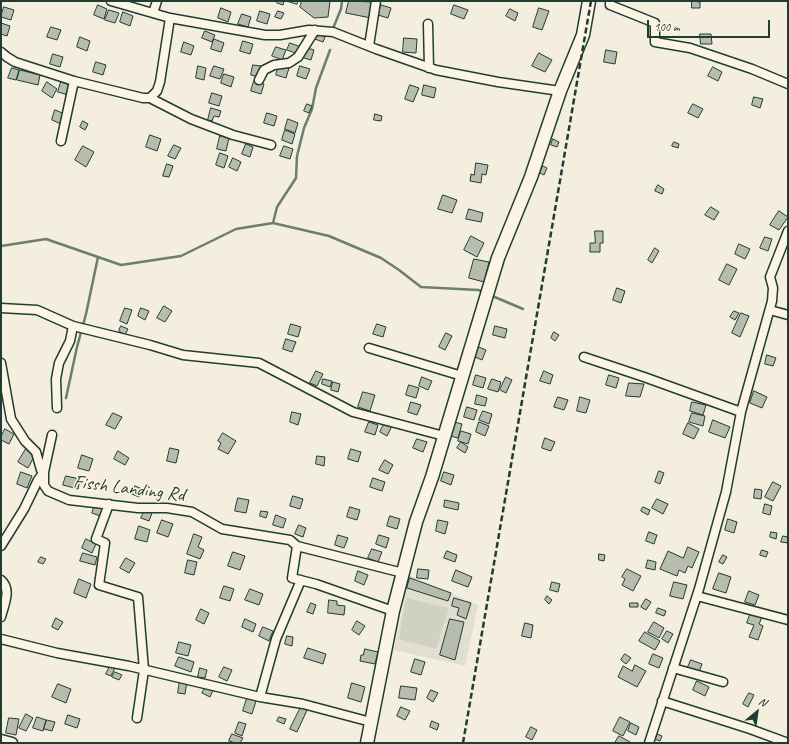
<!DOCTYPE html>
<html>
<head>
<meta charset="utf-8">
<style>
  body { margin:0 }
  #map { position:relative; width:789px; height:744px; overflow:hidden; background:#f3eede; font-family:Caveat,sans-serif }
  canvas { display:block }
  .frame { position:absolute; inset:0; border:2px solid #1f3d34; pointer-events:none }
  .north { position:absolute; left:737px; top:692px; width:40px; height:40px; -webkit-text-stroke:3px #fcf5e5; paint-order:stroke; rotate:29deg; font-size:11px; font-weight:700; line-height:16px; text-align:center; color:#1f3d34 }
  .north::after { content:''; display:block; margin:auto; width:14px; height:18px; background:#1f3d34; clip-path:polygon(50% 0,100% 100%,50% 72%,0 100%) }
  .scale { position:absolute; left:647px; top:20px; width:123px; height:18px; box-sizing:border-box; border:2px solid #1f3d34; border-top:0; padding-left:5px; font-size:12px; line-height:14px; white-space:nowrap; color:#1f3d34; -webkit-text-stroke:3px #fcf5e5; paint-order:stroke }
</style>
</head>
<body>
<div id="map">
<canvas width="789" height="744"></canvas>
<div class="frame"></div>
<div class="north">N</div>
<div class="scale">100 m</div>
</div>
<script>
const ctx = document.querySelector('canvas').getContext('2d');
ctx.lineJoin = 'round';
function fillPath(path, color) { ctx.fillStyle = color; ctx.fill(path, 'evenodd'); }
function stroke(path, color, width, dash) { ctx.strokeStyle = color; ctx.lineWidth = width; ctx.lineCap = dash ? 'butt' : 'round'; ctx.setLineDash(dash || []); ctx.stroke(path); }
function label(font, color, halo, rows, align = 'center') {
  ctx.font = font + ' Caveat,sans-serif'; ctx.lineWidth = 3; ctx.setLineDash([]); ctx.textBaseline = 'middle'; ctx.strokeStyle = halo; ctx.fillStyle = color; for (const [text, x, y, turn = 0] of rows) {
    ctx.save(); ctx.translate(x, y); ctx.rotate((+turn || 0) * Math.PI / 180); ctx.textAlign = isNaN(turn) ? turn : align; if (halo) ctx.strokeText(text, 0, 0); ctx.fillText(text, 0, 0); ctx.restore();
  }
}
fillPath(new Path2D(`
  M409,575L478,605L465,666L394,650Z`), '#e1dfd0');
fillPath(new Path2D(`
  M406,598L449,608L436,649L399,639Z`), '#d0d1c2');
stroke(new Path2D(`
  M334,26L341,9L342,1
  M273,223L277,207L296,178L297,156L304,128L312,109L316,88L330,50
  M1,246L46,239L121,265L181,256L236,229L273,223L329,236L381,258L399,270L421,287L478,290L484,292
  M490,295L523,309
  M66,398L77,347L86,314L98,257`), '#6c7d72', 2.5);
const building = new Path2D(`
  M278,1H284L283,5L277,3Z
  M287,1H298L297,4Z
  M302,1H330L328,17L314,18L300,7Z
  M349,1L374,2L371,18L346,13Z
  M692,1L700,2V8H692Z
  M98,5L107,9L104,19L94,15Z
  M381,5L391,8L388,18L378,15Z
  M454,5L468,10L464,19L451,14Z
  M4,7L14,10L11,20L1,17Z
  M221,8L231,12L228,22L218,18Z
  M539,8L549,11L542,30L533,27Z
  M510,9L518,13L515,21L506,16Z
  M109,10L119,13L115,23L105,20Z
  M260,11L270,14L267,24L257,21Z
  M278,11L284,13L281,19L275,17Z
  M123,12L133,16L130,26L120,22Z
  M242,14L251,17L248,27L238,24Z
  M1,23L10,26L7,36L1,34Z
  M51,27L61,30L57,40L47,37Z
  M205,31L215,35L212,42L202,38Z
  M317,34L325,37L323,42L315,39Z
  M700,34H711L712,44H701Z
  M80,37L90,41L87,51L77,47Z
  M404,38L417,39L416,53L403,52Z
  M214,39L224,43L221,52L211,49Z
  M243,41L253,44L250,54L240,51Z
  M184,42L194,46L191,55L181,52Z
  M290,43L301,47L298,54L287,50Z
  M276,47L286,50L282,60L272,56Z
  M304,47L314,50L311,60L301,57Z
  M606,50L617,52L615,64L604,62Z
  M539,53L552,60L545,72L532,66Z
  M53,54L63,57L60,67L50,64Z
  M96,62L106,65L103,75L93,72Z
  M253,65L261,66L258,77L251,75Z
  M279,65L289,68L286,78L276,75Z
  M198,66L206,68L204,80L196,78Z
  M214,66L224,69L220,79L210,76Z
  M300,66L310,69L306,79L297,76Z
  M713,67L722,72L718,81L708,76Z
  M12,68L19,70L16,80L8,78Z
  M20,70L40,75L38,85L17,80Z
  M224,74L234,77L231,87L221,83Z
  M254,81L264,84L261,94L251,91Z
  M47,82L57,89L52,98L42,91Z
  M61,82L71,85L68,95L58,92Z
  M410,85L419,88L413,102L405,99Z
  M424,85L436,88L434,98L422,95Z
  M212,93L222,96L219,106L209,103Z
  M754,97L763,99L760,108L752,105Z
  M307,104L312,106L309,113L304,111Z
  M693,104L703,109L698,118L688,113Z
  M211,108L221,111L219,117L214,116L212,121L208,120Z
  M55,110L65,114L61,124L52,120Z
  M267,113L277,116L274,126L264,123Z
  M375,114L382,116L381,121L374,120Z
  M288,119L298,123L295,133L285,129Z
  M83,121L88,124L85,130L80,127Z
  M285,130L295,134L292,144L282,140Z
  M150,135L161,139L157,151L146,147Z
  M220,136L229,138L226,151L217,149Z
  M553,139L559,142L557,147L551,145Z
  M674,142L679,144L678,148L672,146Z
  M246,144L253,147L250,157L242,154Z
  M174,145L181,148L175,159L168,156Z
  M83,146L94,152L86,167L75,160Z
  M284,146L293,149L290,159L280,156Z
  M220,153L228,156L224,168L216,165Z
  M233,158L241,162L237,171L229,167Z
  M476,163L488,165L486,175L482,174L481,183L470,181L471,174L474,175Z
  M167,164L173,166L169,177L163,176Z
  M543,166L547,168L544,175L540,173Z
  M658,185L664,189L662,194L655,191Z
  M443,195L457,200L452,213L438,209Z
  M711,207L719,212L714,220L705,215Z
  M469,209L483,213L481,222L466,219Z
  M779,211L788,217L779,230L770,225Z
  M595,231H603V243H600V252H590V243H595Z
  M471,236L484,243L477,257L464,250Z
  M765,237L772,239L768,251L760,248Z
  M739,244L750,249L745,259L735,254Z
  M655,248L659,251L652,263L648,260Z
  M474,259L489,262L484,282L469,278Z
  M727,264L737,269L729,285L719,280Z
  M617,288L625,291L621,303L613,300Z
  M164,306L172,311L165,322L157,318Z
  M125,308L132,310L127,324L120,321Z
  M141,308L149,311L145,320L138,316Z
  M734,311L739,313L735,320L730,317Z
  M741,313L749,316L740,337L732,333Z
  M291,324L301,327L298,337L288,334Z
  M377,324L386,327L383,337L373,334Z
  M121,326L128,329L125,335L119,331Z
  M495,326L507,329L505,338L493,335Z
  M554,332L559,335L555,341L551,338Z
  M446,333L452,336L445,350L439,347Z
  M286,339L296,342L292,352L283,349Z
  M476,346L486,350L482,360L473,356Z
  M767,355L776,358L773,366L765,364Z
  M316,371L323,374L317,386L310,383Z
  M544,371L553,375L550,384L540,381Z
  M476,375L486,378L483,388L473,385Z
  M609,375L619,378L616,388L606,385Z
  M422,377L432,381L428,390L419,386Z
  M506,377L512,380L506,393L500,390Z
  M323,379L332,381L330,387L322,384Z
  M492,379L501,382L498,392L488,389Z
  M333,382L340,384L338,392L331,390Z
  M629,383L644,384L640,397L626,396Z
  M409,385L419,388L416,398L406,395Z
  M754,391L767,397L762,408L750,403Z
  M363,392L375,395L370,411L358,407Z
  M477,395L487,398L485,406L475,404Z
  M558,397L568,400L564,410L554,407Z
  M580,397L590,400L586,413L577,411Z
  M411,402L421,405L417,415L408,412Z
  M692,402L706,405L703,415L690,411Z
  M467,407L477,410L474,420L464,417Z
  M483,411L492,414L489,424L479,420Z
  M292,412L301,414L298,425L290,422Z
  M113,413L122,417L115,429L106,425Z
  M692,413L705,416L703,426L689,422Z
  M713,420L730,427L725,438L709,432Z
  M369,422L378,425L375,435L365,432Z
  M385,422L392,426L387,436L380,432Z
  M454,422L462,424L458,438L450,436Z
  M479,422L489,426L485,436L476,432Z
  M688,423L699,429L694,439L683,434Z
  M5,429L14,434L9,444L1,440V437Z
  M461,431L471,434L468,444L458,441Z
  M223,433L236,441L228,454L218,449L221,443L218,441Z
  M545,438L555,442L551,451L542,448Z
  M417,439L427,442L423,452L413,448Z
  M461,442L468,447L465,453L457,448Z
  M170,448L179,450L176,463L167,461Z
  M26,449L35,455L28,468L18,462Z
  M351,449L361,452L358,462L348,459Z
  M118,451L129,458L125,465L114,459Z
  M82,455L93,459L89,471L78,468Z
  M317,456L325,457L324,466L316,464Z
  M385,460L393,465L388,474L379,470Z
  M659,471L664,473L660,484L655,482Z
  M21,472L32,476L27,488L17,484Z
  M444,472L454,475L451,485L441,481Z
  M66,476L80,479L78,489L63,485Z
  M373,478L385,482L382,491L370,487Z
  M773,482L781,486L773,501L765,497Z
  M135,486L142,489L139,497L132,494Z
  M755,489L762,490L761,499L754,498Z
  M293,496L303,499L300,509L290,506Z
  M238,498L249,500L246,513L235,511Z
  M657,499L668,504L663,514L652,508Z
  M445,500L459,503L458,510L444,507Z
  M765,504L772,506L770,515L763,513Z
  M95,505L103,509L100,516L92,513Z
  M350,507L360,510L357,520L347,517Z
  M643,507L650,510L648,515L641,511Z
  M145,510L152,513L149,521L141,518Z
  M261,511L268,512L266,518L260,516Z
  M276,515L286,519L283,528L273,525Z
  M390,516L400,519L397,529L387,526Z
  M728,519L737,522L734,533L725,530Z
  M162,520L173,524L168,537L157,533Z
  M438,520L448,522L445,534L436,531Z
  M299,525L306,528L303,537L295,534Z
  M139,526L150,530L147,542L135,539Z
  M649,532L657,535L654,544L646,541Z
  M771,532L777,533L776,539L770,537Z
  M194,534L202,537L198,547L204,550L200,559L187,554Z
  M338,535L348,538L344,548L335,545Z
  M379,535L389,538L386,548L376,544Z
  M783,536L788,537V543L781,542Z
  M86,539L96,544L92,553L82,548Z
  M688,547L699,552L692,568L688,566L685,573L679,570L677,576L660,569L668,551L683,558Z
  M372,549L382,552L378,562L368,558Z
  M762,550L768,552L766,557L760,555Z
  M447,551L457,555L455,562L444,558Z
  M233,552L245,556L240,570L228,566Z
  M83,553L97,557L95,565L80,561Z
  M599,554L605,555L604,561L599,560Z
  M723,555L727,557L723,564L719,562Z
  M41,557L46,559L43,564L38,562Z
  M126,558L135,563L129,573L120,568Z
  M188,560L197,562L194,575L185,573Z
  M648,560L656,562L655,570L646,568Z
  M418,569L429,570L428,579L417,578Z
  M627,569L641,576L633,591L622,585L625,579L622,577Z
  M456,570L472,577L468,587L452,581Z
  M358,571L368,575L364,585L355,581Z
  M719,573L731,577L726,593L713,589Z
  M410,578L451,593L448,601L407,588Z
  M79,579L91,584L86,598L74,593Z
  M552,582L560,584L558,592L550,590Z
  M674,582L687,585L683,599L670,596Z
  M224,586L234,589L230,601L220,598Z
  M250,589L263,594L259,605L245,600Z
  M749,591L759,595L755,605L745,602Z
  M547,596L552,600L549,604L545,600Z
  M454,598L471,603L466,619L457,615L459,608L452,606Z
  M646,599L651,602L646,610L641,607Z
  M329,600L337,601V605L345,606L344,615L328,613Z
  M311,603L316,605L313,614L307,612Z
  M630,603H638V607H630Z
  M658,608L666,611L664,616L656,613Z
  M201,609L209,613L204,624L196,620Z
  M751,612L762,617L759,624L763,626L758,640L749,637L754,625L747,623Z
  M56,618L63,622L58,630L52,627Z
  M245,619L256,624L253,632L242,627Z
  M450,619L464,622L455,660L440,655Z
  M357,621L365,626L359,635L352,630Z
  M654,622L664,628L659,638L648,632Z
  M525,623L533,625L531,638L522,636Z
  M263,627L273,631L269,641L259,636Z
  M667,631L673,634L668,643L662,639Z
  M645,632L660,641L655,650L639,641Z
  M287,636L293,637L292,646L285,644Z
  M179,642L191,645L188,656L176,653Z
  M308,648L326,654L323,664L304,658Z
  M365,649L378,652L375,664L360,661L361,655H363Z
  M625,654L631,658L626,664L621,660Z
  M653,654L663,658L659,668L649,664Z
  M179,657L194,662L191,672L175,666Z
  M415,659L425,662L421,675L411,672Z
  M691,660L702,664L699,672L688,667Z
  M635,665L646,671L637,687L618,677L623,666L632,671Z
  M110,666L115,668L111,676L106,674Z
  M224,667L232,670L227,681L219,677Z
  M200,668L207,670L205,678L198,677Z
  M115,672L122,675L119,680L112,677Z
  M180,680L187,681L185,694L178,693Z
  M697,681L709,687L705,696L693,690Z
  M352,683L365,687L361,702L348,698Z
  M58,684L71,689L66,703L52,697Z
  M207,685L214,688L210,697L202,693Z
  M401,686L417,688L415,700L399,698Z
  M431,690L438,693L433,702L427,698Z
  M749,693L754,695L748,707L743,704Z
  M248,695L257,698L252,714L243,711Z
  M302,705L308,708L297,732L290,729Z
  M401,707L410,711L405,720L397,716Z
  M26,714L33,718L26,731L19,728Z
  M68,715L80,719L77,728L65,724Z
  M37,717L46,720L43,731L33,728Z
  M279,717L286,719L284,724L277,721Z
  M620,717L630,722L623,736L613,731Z
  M9,718L19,719L16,735L6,733Z
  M47,720L55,722L52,731L44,729Z
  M432,721L439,724L437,730L430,727Z
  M239,722L246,724L242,736L235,733Z
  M631,723L639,727L636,735L628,731Z
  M531,727L537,730L532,740L526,737Z
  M232,734L243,738L240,743H235L229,741Z
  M657,734L662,736L660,741L654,739Z
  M619,736L630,742L629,743H615Z`);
fillPath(building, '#b8bcae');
stroke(building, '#1f3d34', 1);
const minor = new Path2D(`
  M111,1L170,18L265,35H280L309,30L333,32L376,49L436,70L498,82L560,91
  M610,1V5L655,23V42L690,48L752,69L788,84
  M153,13L157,1
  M428,24L429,68
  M369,46L376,1
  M1,52L7,57L15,62L74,81L143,98H150L157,91L160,82L170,18
  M259,80L264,70L274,65L289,63L298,57L315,30
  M150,98L191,119L233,135L271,145
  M61,141L74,81
  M1,308L37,310L73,326L150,345L183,355L259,363L353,412L444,436
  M770,310L788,315
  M369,348L462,376
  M584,357L644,377L741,412
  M1,363L11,419L25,441L36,452L41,470L44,472V485L48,491L69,500L138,508H167L192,512L222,529L290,540L297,546L292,578L316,584L393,611
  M57,408L56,379L59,363L70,341L73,326
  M109,504L96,539L105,543L99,585L138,597L144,670L137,718
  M1,546L24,509L38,480L44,472L52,435
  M297,546L403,573
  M1,580C12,589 4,605 1,617
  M697,596L788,620
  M1,639L57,653L129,666L260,697L303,704L371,722
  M673,668L723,682
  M260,697L276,639L301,580
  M662,701L750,729L788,743
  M649,743L699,589L726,492L741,412L772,301L773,288L770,277L788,231`);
const tertiary = new Path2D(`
  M1,740L12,743`);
const secondary = new Path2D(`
  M367,743L393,611L416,522L432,477L498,258L531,177L560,91L583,35L589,1`);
stroke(minor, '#1f3d34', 11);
stroke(tertiary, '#1f3d34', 13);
stroke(secondary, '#1f3d34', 15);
stroke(minor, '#fcf5e5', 8);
stroke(tertiary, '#fcf5e5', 10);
stroke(secondary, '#fcf5e5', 12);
stroke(new Path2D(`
  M463,743L591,1`), '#1f3d34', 2.5, [6, 3]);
label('19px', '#1f3d34', '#fcf5e5', [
  ["Fissh Landing Rd",129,489,7]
]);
</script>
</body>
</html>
